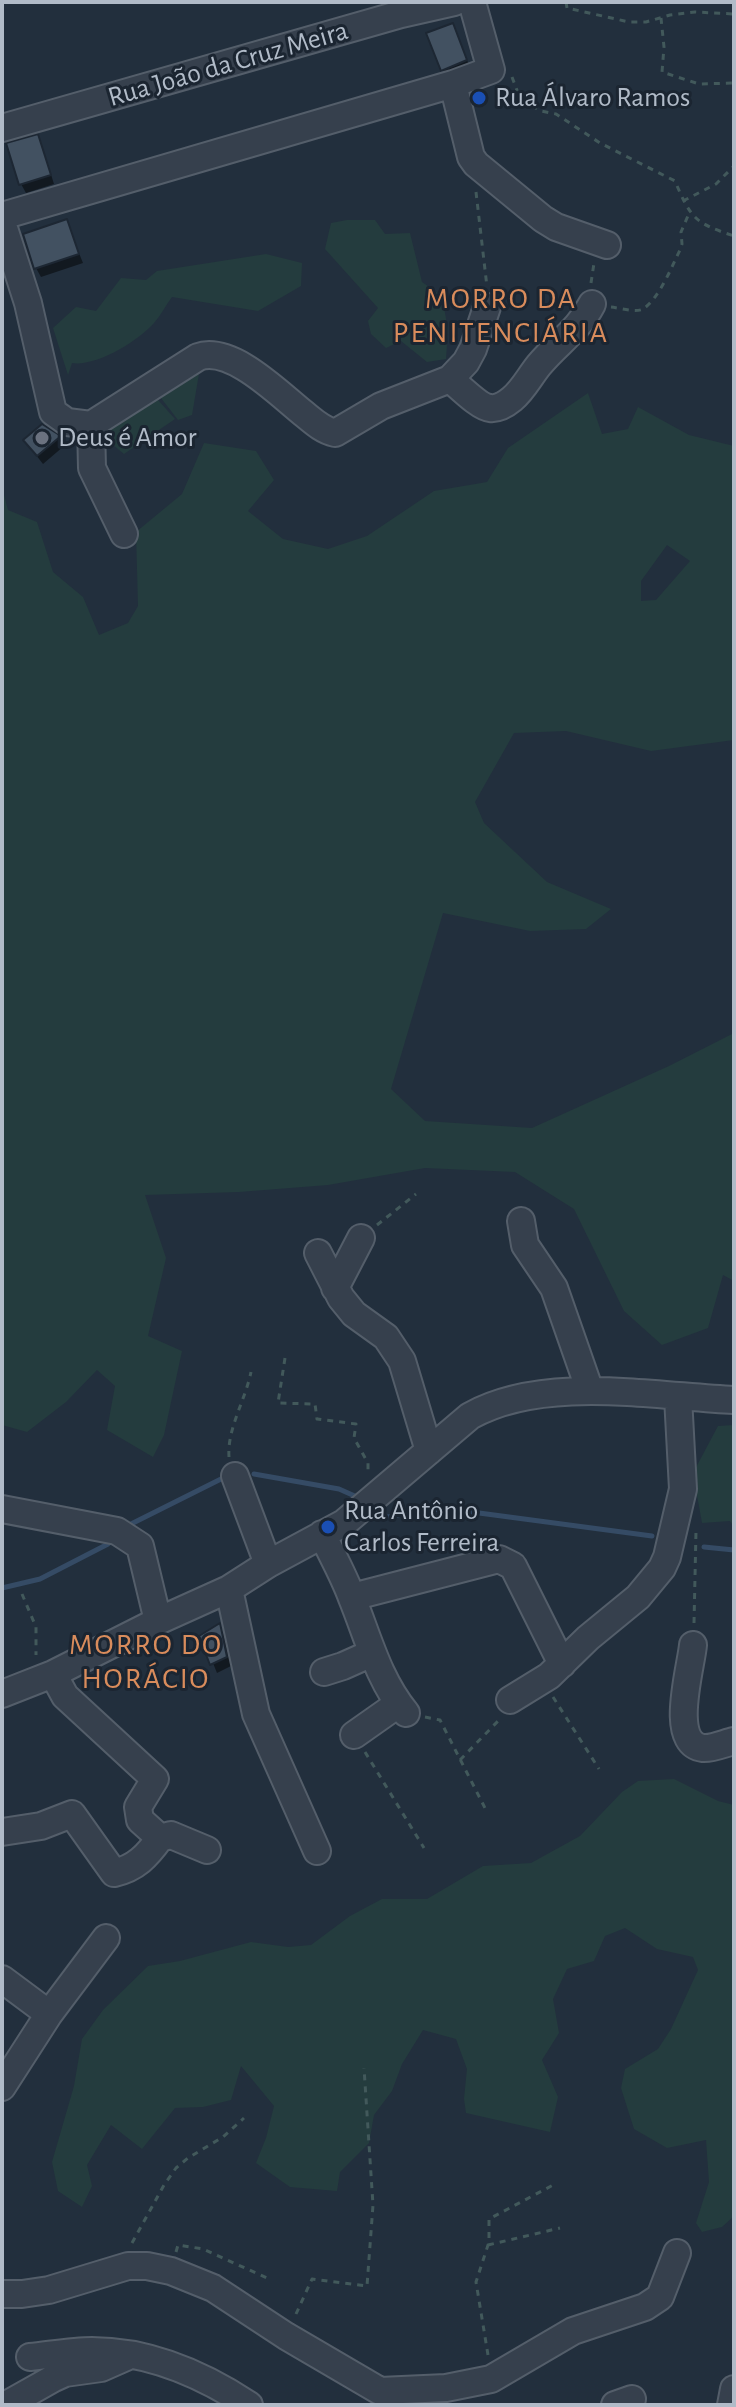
<!DOCTYPE html>
<html>
<head>
<meta charset="utf-8">
<style>
  body { margin:0 }
  #map { position:relative; width:736px; height:2407px; overflow:hidden; background:#222f3d; font-family:"Alegreya Sans",sans-serif }
  canvas { display:block }
  .frame { position:absolute; inset:0; border:4px solid #b1bbc8; pointer-events:none }
</style>
</head>
<body>
<div id="map">
<canvas width="736" height="2407"></canvas>
<div class="frame"></div>
</div>
<script>
const ctx = document.querySelector('canvas').getContext('2d');
ctx.lineJoin = 'round';
function fillPath(path, color) { ctx.fillStyle = color; ctx.fill(path, 'evenodd'); }
function stroke(path, color, width, dash) { ctx.strokeStyle = color; ctx.lineWidth = width; ctx.lineCap = dash ? 'butt' : 'round'; ctx.setLineDash(dash || []); ctx.stroke(path); }
function label(font, color, halo, rows, align = 'center') {
  ctx.font = font + ' "Alegreya Sans",sans-serif'; ctx.lineWidth = 6; ctx.setLineDash([]); ctx.textBaseline = 'middle'; ctx.strokeStyle = halo; ctx.fillStyle = color; for (const [text, x, y, turn = 0] of rows) {
    ctx.save(); ctx.translate(x, y); ctx.rotate((+turn || 0) * Math.PI / 180); ctx.textAlign = isNaN(turn) ? turn : align; if (halo) ctx.strokeText(text, 0, 0); ctx.fillText(text, 0, 0); ctx.restore();
  }
}
fillPath(new Path2D(`
  M347,220H375L385,234L410,233L422,282L442,296L448,330L446,359L427,362L401,341L386,348L371,334L368,321L378,308L325,249L331,223Z
  M266,254L302,263L301,286L258,311L172,297C166,305 161,315 154,323C138,341 96,367 72,363L68,375L53,328L76,307L96,311L121,278L146,280L157,271Z
  M201,362L192,415L178,420L154,389Z
  M151,392L175,419L124,454L102,436L106,421Z
  M588,393L602,434L628,429L638,407L689,435L734,446V740L651,751L566,731L514,733L475,802L484,823L547,882L611,909L586,929L530,931L443,913L391,1089L425,1121L532,1128L669,1066L734,1033V1281L723,1275L708,1328L662,1345L624,1311L574,1209L515,1172L425,1168L328,1185L239,1192L145,1195L166,1258L148,1336L182,1351L164,1435L153,1457L107,1430L115,1386L97,1370L66,1402L27,1432L2,1425V487L8,510L37,522L53,572L83,597L99,635L128,623L138,606L136,532L182,494L204,443L256,451L274,480L248,511L283,539L328,549L367,536L434,491L487,482L508,448ZM667,545L690,561L656,600L641,601V581Z
  M734,1425V1527L730,1521L702,1523L693,1473L718,1426Z
  M674,1779L718,1801L734,1805V2216L722,2227L702,2232L696,2223L709,2182L706,2140L667,2148L634,2129L621,2088L625,2069L658,2049L671,2029L698,1970L693,1957L657,1949L625,1928L605,1936L594,1961L567,1969L553,1999L559,2033L542,2060L558,2097L550,2132L466,2113L464,2099L467,2069L456,2039L423,2030L402,2064L392,2091L374,2115L369,2143L340,2172L337,2191L290,2187L256,2163L266,2138L274,2106L241,2066L231,2100L203,2107L175,2108L142,2149L111,2125L87,2165L92,2186L82,2207L58,2191L52,2162L74,2086L82,2039L103,2010L148,1966L180,1961L251,1942L288,1947L311,1945L350,1916L382,1899H427L483,1866L531,1863L580,1836L622,1792L638,1781Z`), '#243c3e');
fillPath(new Path2D(`
  M457,35L471,70L448,79L443,70Z
  M37,137L42,146L54,184L26,193L21,184Z
  M66,221L83,263L41,277L36,268Z
  M43,426L59,438L64,446L43,464L25,441Z
  M219,1626L224,1635L231,1666L217,1673L202,1636Z`), '#0007');
stroke(new Path2D(`
  M254,1474L339,1489L357,1497
  M388,1517L420,1510L449,1509L652,1536
  M131,1524L223,1478
  M704,1547L734,1550
  M2,1588L40,1579L108,1544`), '#354b65', 5);
const building = new Path2D(`
  M453,23L467,60L441,71L426,33Z
  M38,134L51,175L19,185L6,143Z
  M67,219L79,254L34,269L23,234Z
  M42,424L61,436L37,456L23,440Z
  M220,1623L227,1657L210,1665L199,1636Z`);
fillPath(building, '#425161');
stroke(building, '#1d2733', 2);
const minor = new Path2D(`
  M453,84L471,157L476,164L543,219L556,227L607,245
  M2,128L401,14L454,2
  M2,216L453,84L491,70L472,2
  M2,222L28,303L53,412L67,422L91,425L198,357C231,345 278,393 303,413C313,421 322,430 335,433L381,406L450,379L466,362L473,349L487,307
  M450,379C459,386 479,407 490,408C498,409 506,404 512,399C523,390 530,376 539,365C558,342 578,331 592,304
  M91,425L92,468L124,534
  M521,1221L525,1245L554,1288L590,1391
  M318,1253L341,1298L354,1314L386,1337L402,1361L429,1451
  M335,1288L361,1238
  M235,1476L268,1564
  M2,1509L117,1531L140,1546L158,1621
  M322,1534C332,1555 344,1576 352,1598C368,1637 378,1679 406,1713
  M229,1589L256,1714L317,1851
  M352,1597L499,1559L513,1566L562,1664
  M693,1645C691,1668 668,1744 703,1748C712,1749 725,1743 734,1741
  M324,1672L343,1666L372,1653
  M53,1674L65,1696L155,1779L138,1807L140,1820L160,1838L171,1835L207,1850
  M2,1694L53,1674L158,1621L229,1589L268,1564L344,1523L470,1416C543,1375 653,1396 734,1400
  M510,1700L549,1676L588,1638L638,1597L662,1568L667,1557L683,1489L678,1397
  M354,1735L398,1704
  M2,1832L41,1826L72,1814L114,1873C136,1868 147,1856 160,1838
  M2,1979L49,2014
  M2,2087L49,2014L106,1938
  M2,2294H22L49,2290L128,2266H147L171,2271L213,2288L286,2336L380,2391L446,2388L491,2379L573,2331L645,2307L660,2297L677,2253
  M30,2357C50,2355 72,2351 92,2351C149,2351 202,2374 249,2405
  M6,2405L54,2378L65,2373L101,2368L126,2357
  M615,2405L632,2399
  M731,2405L734,2389`);
stroke(minor, '#545e6a', 30);
stroke(new Path2D(`
  M566,2L567,8L629,22H646L670,15L695,12L734,14
  M661,18L664,47L662,72L699,84L734,83
  M512,77L518,93L530,105L541,111L556,114L600,143L675,181C691,219 695,223 734,236
  M476,192L487,287
  M683,201L716,184L734,166
  M591,283L594,263
  M611,307C620,308 635,313 643,309C659,299 672,266 680,250L682,244L681,232L690,211
  M377,1225L416,1194
  M285,1358L278,1403L315,1404L317,1419L356,1424L354,1438L368,1463V1475
  M229,1457C227,1429 245,1401 251,1372
  M22,1594L36,1627V1655
  M694,1623L696,1531
  M553,1697L599,1769
  M425,1717L440,1720L486,1810
  M365,1752L424,1848
  M460,1760L501,1718
  M132,2243L164,2185L176,2168L188,2158L223,2137L244,2118
  M488,2245L560,2228
  M176,2252L178,2245L203,2249L267,2278
  M296,2314L312,2279L367,2286L373,2205L364,2068
  M488,2355L476,2282L489,2242V2219L555,2184`), '#42595b', 3, [6, 6]);
stroke(minor, '#36404d', 26);
for (const [x, y, r, color] of [
  [479,98,8,"#1a4fb4"],
  [42,438,8,"#6b7280"],
  [328,1527,8,"#1a4fb4"]
]) { const dot = new Path2D(); dot.arc(x, y, r, 0, 2 * Math.PI); ctx.fillStyle = color; ctx.fill(dot); stroke(dot, '#1b2531', 3); }
label('28px', '#b1bbc8', '#1b2531', [
  ["Rua João da Cruz Meira",228,64,-16]
]);
label('28px', '#b1bbc8', '#1b2531', [
  ["Rua Álvaro Ramos",495,98],
  ["Deus é Amor",58,438],
  ["Rua Antônio",344,1511],
  ["Carlos Ferreira",344,1543]
], 'left');
ctx.letterSpacing = '2px';
label('30px', '#d98c5c', '#1b2531', [
  ["MORRO DA",501,299],
  ["PENITENCIÁRIA",501,333],
  ["MORRO DO",146,1645],
  ["HORÁCIO",146,1679]
]);
ctx.letterSpacing = '0px';
</script>
</body>
</html>
